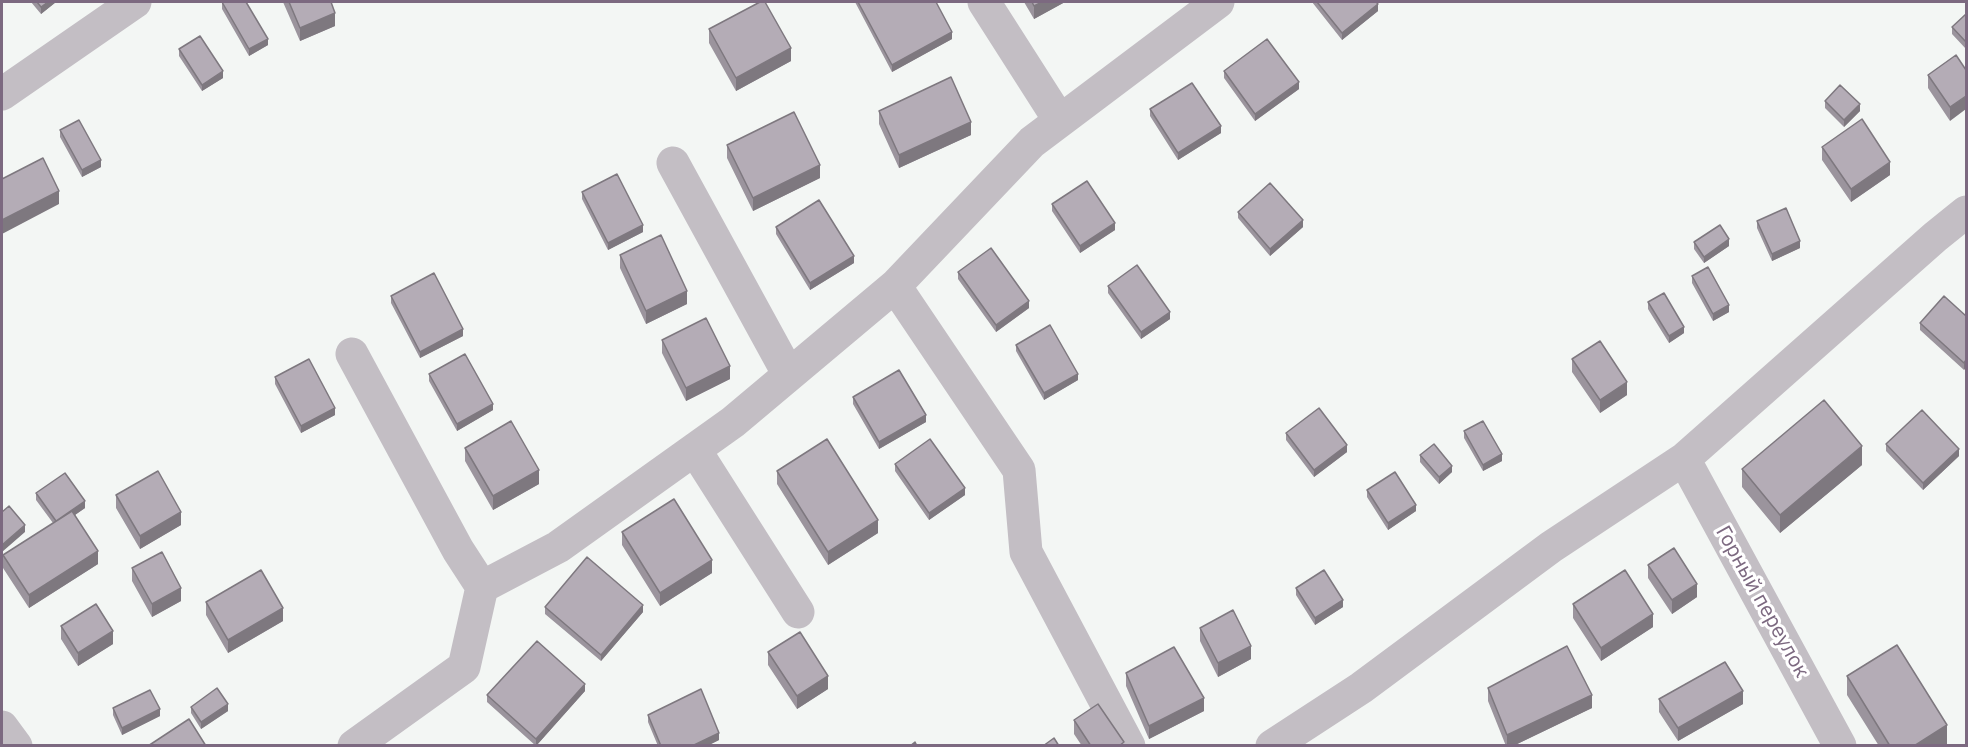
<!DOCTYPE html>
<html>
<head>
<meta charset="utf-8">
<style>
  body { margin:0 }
  #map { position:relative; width:1968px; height:747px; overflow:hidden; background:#f3f6f4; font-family:"IBM Plex Sans",sans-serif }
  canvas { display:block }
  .frame { position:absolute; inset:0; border:3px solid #7c6980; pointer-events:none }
</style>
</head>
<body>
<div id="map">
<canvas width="1968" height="747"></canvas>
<div class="frame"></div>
</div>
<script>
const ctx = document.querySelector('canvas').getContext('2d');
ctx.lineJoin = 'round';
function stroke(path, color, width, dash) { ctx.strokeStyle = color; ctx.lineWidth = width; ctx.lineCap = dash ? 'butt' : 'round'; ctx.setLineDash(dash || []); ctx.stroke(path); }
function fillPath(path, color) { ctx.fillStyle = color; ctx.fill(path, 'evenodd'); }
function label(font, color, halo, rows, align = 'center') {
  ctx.font = font + ' "IBM Plex Sans",sans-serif'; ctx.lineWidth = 6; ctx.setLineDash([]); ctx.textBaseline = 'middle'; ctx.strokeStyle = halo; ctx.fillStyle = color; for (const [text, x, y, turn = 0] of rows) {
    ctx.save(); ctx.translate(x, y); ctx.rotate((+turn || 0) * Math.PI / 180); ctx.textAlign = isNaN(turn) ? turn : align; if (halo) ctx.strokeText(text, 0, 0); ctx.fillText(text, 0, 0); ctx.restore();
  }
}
stroke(new Path2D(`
  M984,2L1060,121
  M2,94L135,2
  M673,163L789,375
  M895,286L1019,470L1026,552L1129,746
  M352,354L458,550L482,587L464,667L354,746
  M695,450L798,612
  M1684,459L1840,746
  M482,587L558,547L733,422L895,286L1032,142L1218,2
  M2,727L16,746
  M1272,746L1361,688L1551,547L1684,459L1935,237L1966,212`), '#c3bec4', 33);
fillPath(new Path2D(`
  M31,2H56L41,14Z
  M222,2L268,45L249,56L222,9Z
  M283,2H331L335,26L300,41Z
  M855,2H936L952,39L892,72Z
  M1024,2H1065L1034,19Z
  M1312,2H1376L1378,11L1342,40Z
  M1966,14V49L1952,34V27Z
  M709,29L791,61L736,91L709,43Z
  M179,49L223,78L202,91L179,56Z
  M1956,55L1950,121L1928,88V75Z
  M1224,71L1299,89L1255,121L1224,78Z
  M1825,101L1860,111L1844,127L1825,108Z
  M1150,109L1221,133L1178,160L1150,116Z
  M879,111L971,135L899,168L879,124Z
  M60,130L101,167L82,177L60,137Z
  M727,145L820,178L753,211L727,158Z
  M1822,147L1890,175L1851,202L1822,160Z
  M582,192L643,232L608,250L582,199Z
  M1052,204L1115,230L1080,253L1052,211Z
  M1238,212L1303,227L1270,256L1238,218Z
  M1757,221L1800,248L1772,261L1757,228Z
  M776,227L854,263L810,290L776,234Z
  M1694,242L1729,246L1704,263L1694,249Z
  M620,255L687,304L646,324L620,268Z
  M958,272L1029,308L996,332L958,279Z
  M1692,276L1729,312L1713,321L1692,283Z
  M1108,286L1170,319L1141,339L1108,293Z
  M391,296L463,336L420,358L391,303Z
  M1648,302L1684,333L1669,343L1648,309Z
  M1966,316V367L1964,370L1920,330V323Z
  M662,340L730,379L686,401L662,353Z
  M1016,345L1078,380L1044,400L1016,351Z
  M1572,359L1627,395L1600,413L1572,372Z
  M429,374L493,410L457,431L429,381Z
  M275,377L335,415L301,433L275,384Z
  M853,397L926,422L879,449L853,404Z
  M1464,431L1502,461L1483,471L1464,438Z
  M1286,433L1347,452L1314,477L1286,440Z
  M1886,444L1959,456L1923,490L1886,451Z
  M465,448L539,484L493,510L465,461Z
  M1420,455L1452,472L1439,484L1420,462Z
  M895,464L965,495L929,520L895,471Z
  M1862,465L1780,533L1742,487V469Z
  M777,471L878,533L828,565L777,484Z
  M1367,490L1416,511L1388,530L1367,497Z
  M36,493L85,508L75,515L98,564L29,608L3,568V555L53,523L36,500Z
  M116,495L181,525L140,549L116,508Z
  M622,532L712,573L660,606L622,545Z
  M1648,565L1697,597L1672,614L1648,578Z
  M132,568L181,601L152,617L132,581Z
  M1296,588L1343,607L1315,625L1296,595Z
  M206,602L283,621L228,653L206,615Z
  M1573,604L1653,627L1601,661L1573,618Z
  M545,607L643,612L601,661L545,614Z
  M61,626L113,644L78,666L61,639Z
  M1200,628L1251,659L1218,677L1200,641Z
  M768,652L828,689L797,709L768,665Z
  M1126,673L1204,711L1149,739L1126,686Z
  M1847,676L1947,744L1944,746H1879L1847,695Z
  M1488,688L1592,708L1513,746H1506L1488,701Z
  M585,691L536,746L487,702V695Z
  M1659,699L1743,704L1678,741L1659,712Z
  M191,707L228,711L201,729L191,713Z
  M113,708L160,716L122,735L113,715Z
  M648,715L719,740L707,746H658L648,722Z
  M1074,720L1124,746H1082L1074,734Z`), '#9b949d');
fillPath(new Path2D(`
  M48,2H56L41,14V7Z
  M1042,2H1065L1034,19V6Z
  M1378,4V11L1342,40V33Z
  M335,13V26L300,41V28Z
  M952,32V39L892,72V65Z
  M268,39V45L249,56V49Z
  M791,48V61L736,91V78Z
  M223,71V78L202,91V85Z
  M1299,82V89L1255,121V114Z
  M1966,96V109L1950,121V107Z
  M1860,104V111L1844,127V120Z
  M971,122V135L899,168V155Z
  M1221,126V133L1178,160V153Z
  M101,160V167L82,177V170Z
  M1890,162V175L1851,202V189Z
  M820,165V178L753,211V198Z
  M59,191V204L2,234V220Z
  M1303,220V227L1270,256V249Z
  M1115,223V230L1080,253V246Z
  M643,225V232L608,250V243Z
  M1729,239V246L1704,263V257Z
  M1800,241V248L1772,261V254Z
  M854,256V263L810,290V283Z
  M687,291V304L646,324V311Z
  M1029,301V308L996,332V325Z
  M1729,305V312L1713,321V314Z
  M1170,312V319L1141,339V332Z
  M1684,327V333L1669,343V336Z
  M463,329V336L420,358V352Z
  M1966,360V367L1964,370V363Z
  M730,366V379L686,401V388Z
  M1078,374V380L1044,400V393Z
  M1627,382V395L1600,413V400Z
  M493,404V410L457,431V424Z
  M335,408V415L301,433V426Z
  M926,415V422L879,449V442Z
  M1347,445V452L1314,477V470Z
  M1862,446V465L1780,533V515Z
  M1959,449V456L1923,490V483Z
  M1502,454V461L1483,471V465Z
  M1452,466V472L1439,484V477Z
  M539,470V484L493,510V496Z
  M965,488V495L929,520V513Z
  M85,501V508L56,528V521Z
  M1416,505V511L1388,530V523Z
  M181,512V525L140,549V536Z
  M878,520V533L828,565V552Z
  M25,525V532L2,552V545Z
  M98,551V564L29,608V595Z
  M712,560V573L660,606V593Z
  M1697,584V597L1672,614V600Z
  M181,588V601L152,617V604Z
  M1343,600V607L1315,625V618Z
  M643,605V612L601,661V655Z
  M283,608V621L228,653V640Z
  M1653,614V627L1601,661V648Z
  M113,631V644L78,666V653Z
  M1251,646V659L1218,677V663Z
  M828,676V689L797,709V696Z
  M585,684V691L536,746V739Z
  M1743,691V704L1678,741V728Z
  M1592,695V708L1513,746H1507V735Z
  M1204,698V711L1149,739V726Z
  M228,704V711L201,729V722Z
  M160,709V716L122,735V728Z
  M1947,725V744L1944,746H1914Z
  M719,733V740L707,746H692Z`), '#7e787f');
const building = new Path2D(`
  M37,2H48L41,7Z
  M222,2H246L268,39L249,49Z
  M289,2H331L335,13L300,28Z
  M760,2H765L791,48L736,78L709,29Z
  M858,2H936L952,32L892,65Z
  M1032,2H1042L1034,6Z
  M1317,2H1376L1378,4L1342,33Z
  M1966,14V42L1952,27Z
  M200,36L223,71L202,85L179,49Z
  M1267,39L1299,82L1255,114L1224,71Z
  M1956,55L1966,70V96L1950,107L1928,75Z
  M951,77L971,122L899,155L879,111Z
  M1192,83L1221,126L1178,153L1150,109Z
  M1840,85L1860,104L1844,120L1825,101Z
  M794,112L820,165L753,198L727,145Z
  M1862,119L1890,162L1851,189L1822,147Z
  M79,120L101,160L82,170L60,130Z
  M43,158L59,191L2,220V179Z
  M617,174L643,225L608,243L582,192Z
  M1087,181L1115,223L1080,246L1052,204Z
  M1270,183L1303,220L1270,249L1238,212Z
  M819,200L854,256L810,283L776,227Z
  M1786,208L1800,241L1772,254L1757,221Z
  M1720,225L1729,239L1704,257L1694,242Z
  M661,235L687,291L646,311L620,255Z
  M991,248L1029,301L996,325L958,272Z
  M1137,265L1170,312L1141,332L1108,286Z
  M1708,267L1729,305L1713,314L1692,276Z
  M434,273L463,329L420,352L391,296Z
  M1664,293L1684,327L1669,336L1648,302Z
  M1944,296L1966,316V360L1964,363L1920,323Z
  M706,318L730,366L686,388L662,340Z
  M1050,325L1078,374L1044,393L1016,345Z
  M1600,341L1627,382L1600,400L1572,359Z
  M465,354L493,404L457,424L429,374Z
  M309,359L335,408L301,426L275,377Z
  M899,370L926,415L879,442L853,397Z
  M1824,400L1862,446L1780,515L1742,469Z
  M1319,408L1347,445L1314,470L1286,433Z
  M1922,410L1959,449L1923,483L1886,444Z
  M511,421L539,470L493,496L465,448Z
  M1483,421L1502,454L1483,465L1464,431Z
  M827,439L878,520L828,552L777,471Z
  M930,439L965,488L929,513L895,464Z
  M1434,444L1452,466L1439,477L1420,455Z
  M158,471L181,512L140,536L116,495Z
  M1395,472L1416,505L1388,523L1367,490Z
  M65,473L85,501L56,521L36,493Z
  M674,499L712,560L660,593L622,532Z
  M9,506L25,525L2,545V512Z
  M72,511L98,551L29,595L3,555Z
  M1674,548L1697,584L1672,600L1648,565Z
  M162,552L181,588L152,604L132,568Z
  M587,557L643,605L601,655L545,607Z
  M261,570L283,608L228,640L206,602Z
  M1324,570L1343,600L1315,618L1296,588Z
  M1625,570L1653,614L1601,648L1573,604Z
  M96,604L113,631L78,653L61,626Z
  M1233,610L1251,646L1218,663L1200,628Z
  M800,632L828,676L797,696L768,652Z
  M537,641L585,684L536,739L487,695Z
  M1897,645L1947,725L1914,746H1890L1847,676Z
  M1567,646L1592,695L1507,735L1488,688Z
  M1174,647L1204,698L1149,726L1126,673Z
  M1725,662L1743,691L1678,728L1659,699Z
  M217,688L228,704L201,722L191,707Z
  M701,689L719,733L692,746H661L648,715Z
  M150,690L160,709L122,728L113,708Z
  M1098,704L1124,742L1119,746H1091L1074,720Z
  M189,719L206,746H148Z
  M1054,738L1059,746H1043Z
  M915,742L917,746H910Z`);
fillPath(building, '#b4acb6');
stroke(building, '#7e787f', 1.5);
label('21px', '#7c6980', '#fff', [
  ["Горный переулок",1762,602,61]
]);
</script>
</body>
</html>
